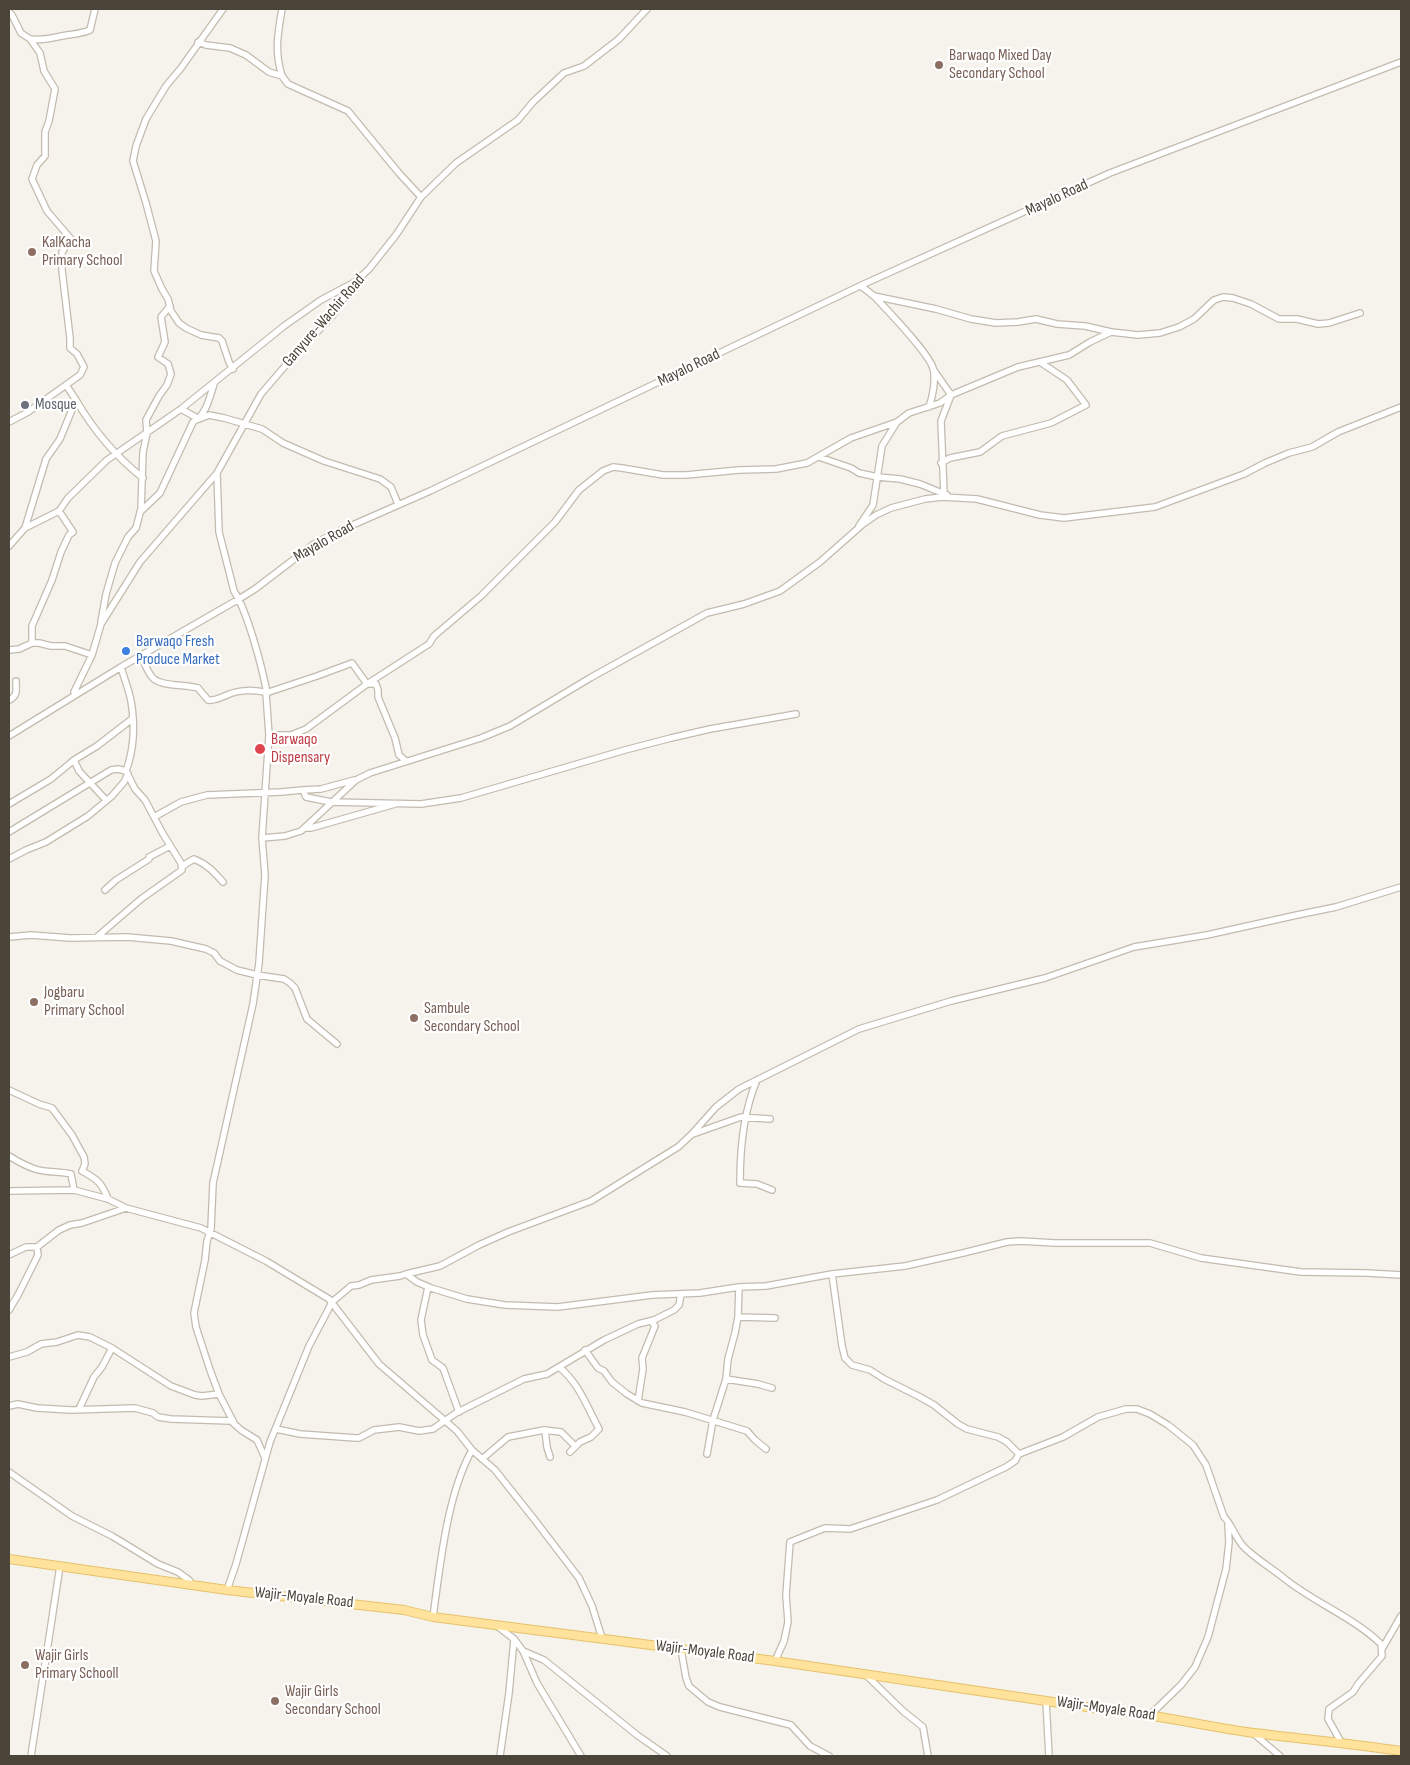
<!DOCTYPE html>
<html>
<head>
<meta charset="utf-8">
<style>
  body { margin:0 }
  #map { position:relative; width:1410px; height:1765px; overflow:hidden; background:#f6f3ec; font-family:"Sofia Sans Condensed",sans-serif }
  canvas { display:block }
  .frame { position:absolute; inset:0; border:10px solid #4b4439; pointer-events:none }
</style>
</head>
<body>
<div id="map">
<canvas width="1410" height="1765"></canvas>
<div class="frame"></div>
</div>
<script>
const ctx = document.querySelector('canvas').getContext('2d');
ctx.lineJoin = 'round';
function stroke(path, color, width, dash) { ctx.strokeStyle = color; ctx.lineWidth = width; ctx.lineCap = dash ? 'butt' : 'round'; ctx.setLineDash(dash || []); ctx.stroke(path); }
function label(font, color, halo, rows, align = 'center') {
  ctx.font = font + ' "Sofia Sans Condensed",sans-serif'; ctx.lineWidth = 4.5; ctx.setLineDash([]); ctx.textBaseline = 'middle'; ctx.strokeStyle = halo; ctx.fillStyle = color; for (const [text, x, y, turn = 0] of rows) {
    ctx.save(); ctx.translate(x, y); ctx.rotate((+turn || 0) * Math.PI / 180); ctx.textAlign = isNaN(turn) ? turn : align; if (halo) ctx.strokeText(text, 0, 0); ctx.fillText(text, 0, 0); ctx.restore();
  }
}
const minor = new Path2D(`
  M223,9L181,68L166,86L146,119L136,146L133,161L146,203L156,241L154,271L162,289L168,299L171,311L179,323L186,328L201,335L219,338L222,341L229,362L233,369
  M9,12L12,15L21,33L30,39L40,53L44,71L55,89L49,121L45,132V156L37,165L32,179L47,211L71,239L62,252V270L70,338V348L77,354L84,367L80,375L28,412L9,422
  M30,39C42,41 51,38 62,36C72,34 81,34 90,30L95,9
  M198,42L206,45L230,48L246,55L269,72L282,76L288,84L348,111L398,172L421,197
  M282,76C274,51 278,33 282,9
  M861,286L874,296L936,309L971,319L996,323L1018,322L1036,319L1057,324L1085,326L1111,332
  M874,296C888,311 928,352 933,368C936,379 933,396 929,407
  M933,369L951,395L941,421L944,494
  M76,400C94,431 115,456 143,478
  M181,409L199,419L209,415L224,418L262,429L283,443L324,461L380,479L391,487L398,504
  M819,457L851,468L859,473L878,477L900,479L920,484L947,495
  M941,463L950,458L980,452L1002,436L1051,423L1086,405L1067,380L1040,362
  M140,512L160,493L193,422C206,416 210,396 214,384
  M859,526L873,505L882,446L897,422
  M25,528L46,459L60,439L76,400L66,385
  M9,546L25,528L59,511L68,498L107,460L181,409L284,326L321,300L353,283
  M101,622L106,594L115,563L128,537L136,528L141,509L143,452L147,433L146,420L159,396L167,385L171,374L168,364L158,357L165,342L161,317L170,306
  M32,643V626L52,580L61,552L69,535L73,532L59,511
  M9,650L19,649L32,643H39L51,646H65L92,655
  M141,656C144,662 147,671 152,677C160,687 185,684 198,688L208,700C216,701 219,698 227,695C238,690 255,689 267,693C262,667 248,613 234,591L219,532L217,473
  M121,667C124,678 129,690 131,701C135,724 134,749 126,771
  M75,695L74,692L92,655L101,624L140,562L217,473L261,394L285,366L333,315L354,283L369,269L396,235L421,197L456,163L518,120L533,102L564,73L584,66L619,39L647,9
  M9,700C18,696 16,690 16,681
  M269,735H291L306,729L367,684L429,644L434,636L481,596L555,522L579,490L603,471L613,467L622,468L663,475H686L739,470L776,469L807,463L851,438L897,422L909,413L940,403L951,395L1018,367L1069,355L1090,342L1111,332L1138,335L1160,333L1179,327L1194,319L1214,300L1223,297L1233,298L1251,304L1279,319H1297L1318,324L1329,323L1360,313
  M9,736L121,667L239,599L255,589L314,544L339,531L430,491L864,284L1110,173L1401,62
  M74,760L79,771L106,800
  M303,790L321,789L354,780
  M9,804L51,779L74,760L97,746L132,719
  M154,817L181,802L207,795L281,792L303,790L306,797L331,802L421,804L461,798L625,750L671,738L710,729L796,714
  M305,828H311L395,804
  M9,832L111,770L118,769L126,771L135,789L145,800L163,834L181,863L182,870L141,899L98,936
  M262,838L285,836L301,831L356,780L370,773L481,738L510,726L590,678L707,613L744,604L780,591L820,562L863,524L876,515L891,508L925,499L942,497L977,499L1040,515L1064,518L1155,507L1244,474L1265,463L1289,453L1312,447L1338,432L1401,407
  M9,859L26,850L46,842L88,816L112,796L124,782L128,774
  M182,867L187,863L194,859C207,864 214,872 223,882
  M105,890L116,880L149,859V857L170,846
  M9,937L31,935L70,938L127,937L171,941L206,949L214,953L220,961L237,970L257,975L284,979L290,983L295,988L307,1019L337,1044
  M757,1080C743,1112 740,1148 740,1183L757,1184L772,1190
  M9,1090L39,1104L52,1108L72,1135L84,1157L85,1164L82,1171C97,1179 102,1183 108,1199
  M693,1134L741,1117L770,1119
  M9,1156C17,1161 26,1166 35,1169C47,1173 59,1171 71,1174L74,1190
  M9,1191L74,1190L108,1199L126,1208L201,1228L266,1261L329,1299L379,1364L457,1431L472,1450L495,1470L534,1519L579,1578L592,1606L602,1638
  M9,1255L26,1247H37L59,1230L70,1225L82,1223L126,1208
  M406,1274L440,1266L479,1245L508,1232L591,1201L678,1147L691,1135L716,1107L739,1089L859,1029L951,1001L1045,978L1134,947L1207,935L1297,915L1336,907L1401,887
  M832,1274L842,1346L845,1358L852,1365L870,1370L884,1379L920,1397L934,1405L958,1424L967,1429L998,1437L1007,1442L1019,1454
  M428,1287L421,1320L423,1335L432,1360L443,1368L459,1412
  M9,1310L18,1295L38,1255L37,1247
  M738,1317L775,1318
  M585,1350L598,1368L604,1371L612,1382L627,1394L642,1403L685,1412L747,1431L755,1440L766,1449
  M9,1357L27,1352L41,1344L57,1342L78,1335L90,1337L112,1348L171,1386L195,1395L202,1396L219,1394
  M559,1367C579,1383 587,1407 599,1429L591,1437L580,1442L570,1452
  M726,1379L758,1384L772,1388
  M638,1401L643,1369L642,1358L655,1326L651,1321
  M9,1406L18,1404L37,1408L71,1410L135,1408L153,1413L158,1417L171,1419L231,1421L241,1430L257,1440L265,1458
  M79,1409L94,1377L102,1367L112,1348
  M234,1423L219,1394L210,1370L196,1327L194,1313L205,1260L207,1241L211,1229L213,1183L253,1004L259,963L265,875L262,838L269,735L266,693L317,676L352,663L367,684H376L378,690V697L395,738L399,755L406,761
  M276,1429L300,1434L356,1438H359L374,1430L399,1427L419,1431L433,1429L456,1413L524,1379L547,1374L604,1340L638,1324L654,1320L674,1310L679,1305L681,1294
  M545,1430L547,1447L550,1457
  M707,1454L713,1420L726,1379L728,1359L735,1333L738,1317L739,1287
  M482,1459L508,1437L544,1430L561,1432L575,1446
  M9,1472L72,1516L112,1536L158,1564L178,1572L189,1580L192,1585
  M227,1590L236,1564L270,1442L309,1346L328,1310L332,1302L351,1286L359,1285L371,1280L400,1276L406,1274L417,1282L431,1288L467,1299L505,1305L558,1307L652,1295L700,1293L739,1287L766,1286L832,1274L905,1266L963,1253L1007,1242L1020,1241L1055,1243H1150L1201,1258L1301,1272L1367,1273L1401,1275
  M433,1617C440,1566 447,1494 472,1450
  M496,1625L514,1639L523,1651L544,1660L637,1735L667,1756
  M681,1649L686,1678L689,1686L708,1702L720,1707L791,1725L810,1746L829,1756
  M1382,1649L1401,1616
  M523,1651L537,1683L581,1756
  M775,1661L784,1641L788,1622L786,1595L790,1542L825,1528L850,1529L937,1500L1006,1467L1015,1461L1019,1454L1063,1437L1098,1417L1126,1409H1137L1150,1414L1168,1425L1193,1445L1206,1465L1224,1517C1231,1523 1235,1537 1243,1546C1253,1557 1273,1569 1285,1579C1315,1603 1353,1617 1381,1644L1382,1656L1358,1684L1353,1692L1329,1709L1328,1719L1341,1742
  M866,1675L903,1711L923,1727L928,1756
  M1046,1701L1049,1756
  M1151,1714L1181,1685L1195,1667L1208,1637L1226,1569L1229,1542L1228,1525
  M1253,1733L1280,1756
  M31,1756L60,1566
  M500,1756L509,1693L514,1639`);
const major = new Path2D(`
  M9,1559L227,1590L404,1610L433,1617L775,1661L1114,1711C1162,1715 1207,1727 1254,1733C1303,1739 1352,1744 1401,1751`);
stroke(minor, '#c2bbae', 8);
stroke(major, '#e6c16a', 10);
stroke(minor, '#fff', 5.5);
stroke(major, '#ffe39c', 8);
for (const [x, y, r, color] of [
  [939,65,5,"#8d6e63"],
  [32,252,5,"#8d6e63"],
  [25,405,5,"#6b7280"],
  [126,651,5,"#3f7fe0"],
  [260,749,6,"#e0444e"],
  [34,1002,5,"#8d6e63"],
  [414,1018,5,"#8d6e63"],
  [25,1665,5,"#8d6e63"],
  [275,1701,5,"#8d6e63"]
]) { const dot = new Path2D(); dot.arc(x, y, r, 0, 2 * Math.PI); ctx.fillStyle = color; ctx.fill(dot); stroke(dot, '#fff', 2); }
label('16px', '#785e54', '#fff', [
  ["Barwaqo Mixed Day",949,56],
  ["Secondary School",949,74],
  ["KalKacha",42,243],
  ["Primary School",42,261],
  ["Jogbaru",44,993],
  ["Primary School",44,1011],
  ["Sambule",424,1009],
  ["Secondary School",424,1027],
  ["Wajir Girls",35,1656],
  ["Primary Schooll",35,1674],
  ["Wajir Girls",285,1692],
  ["Secondary School",285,1710]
], 'left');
label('16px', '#4b4439', '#fff', [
  ["Mayalo Road",1057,198,-25],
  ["Ganyure-Wachir Road",324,321,-49],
  ["Mayalo Road",689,368,-26],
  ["Mayalo Road",324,542,-30],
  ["Wajir-Moyale Road",304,1598,6],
  ["Wajir-Moyale Road",705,1652,7],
  ["Wajir-Moyale Road",1106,1709,8]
]);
label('16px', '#5b616d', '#fff', [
  ["Mosque",35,405]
], 'left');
label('16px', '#366cbe', '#fff', [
  ["Barwaqo Fresh",136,642],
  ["Produce Market",136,660]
], 'left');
label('16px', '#be3a42', '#fff', [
  ["Barwaqo",271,740],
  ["Dispensary",271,758]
], 'left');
</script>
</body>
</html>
